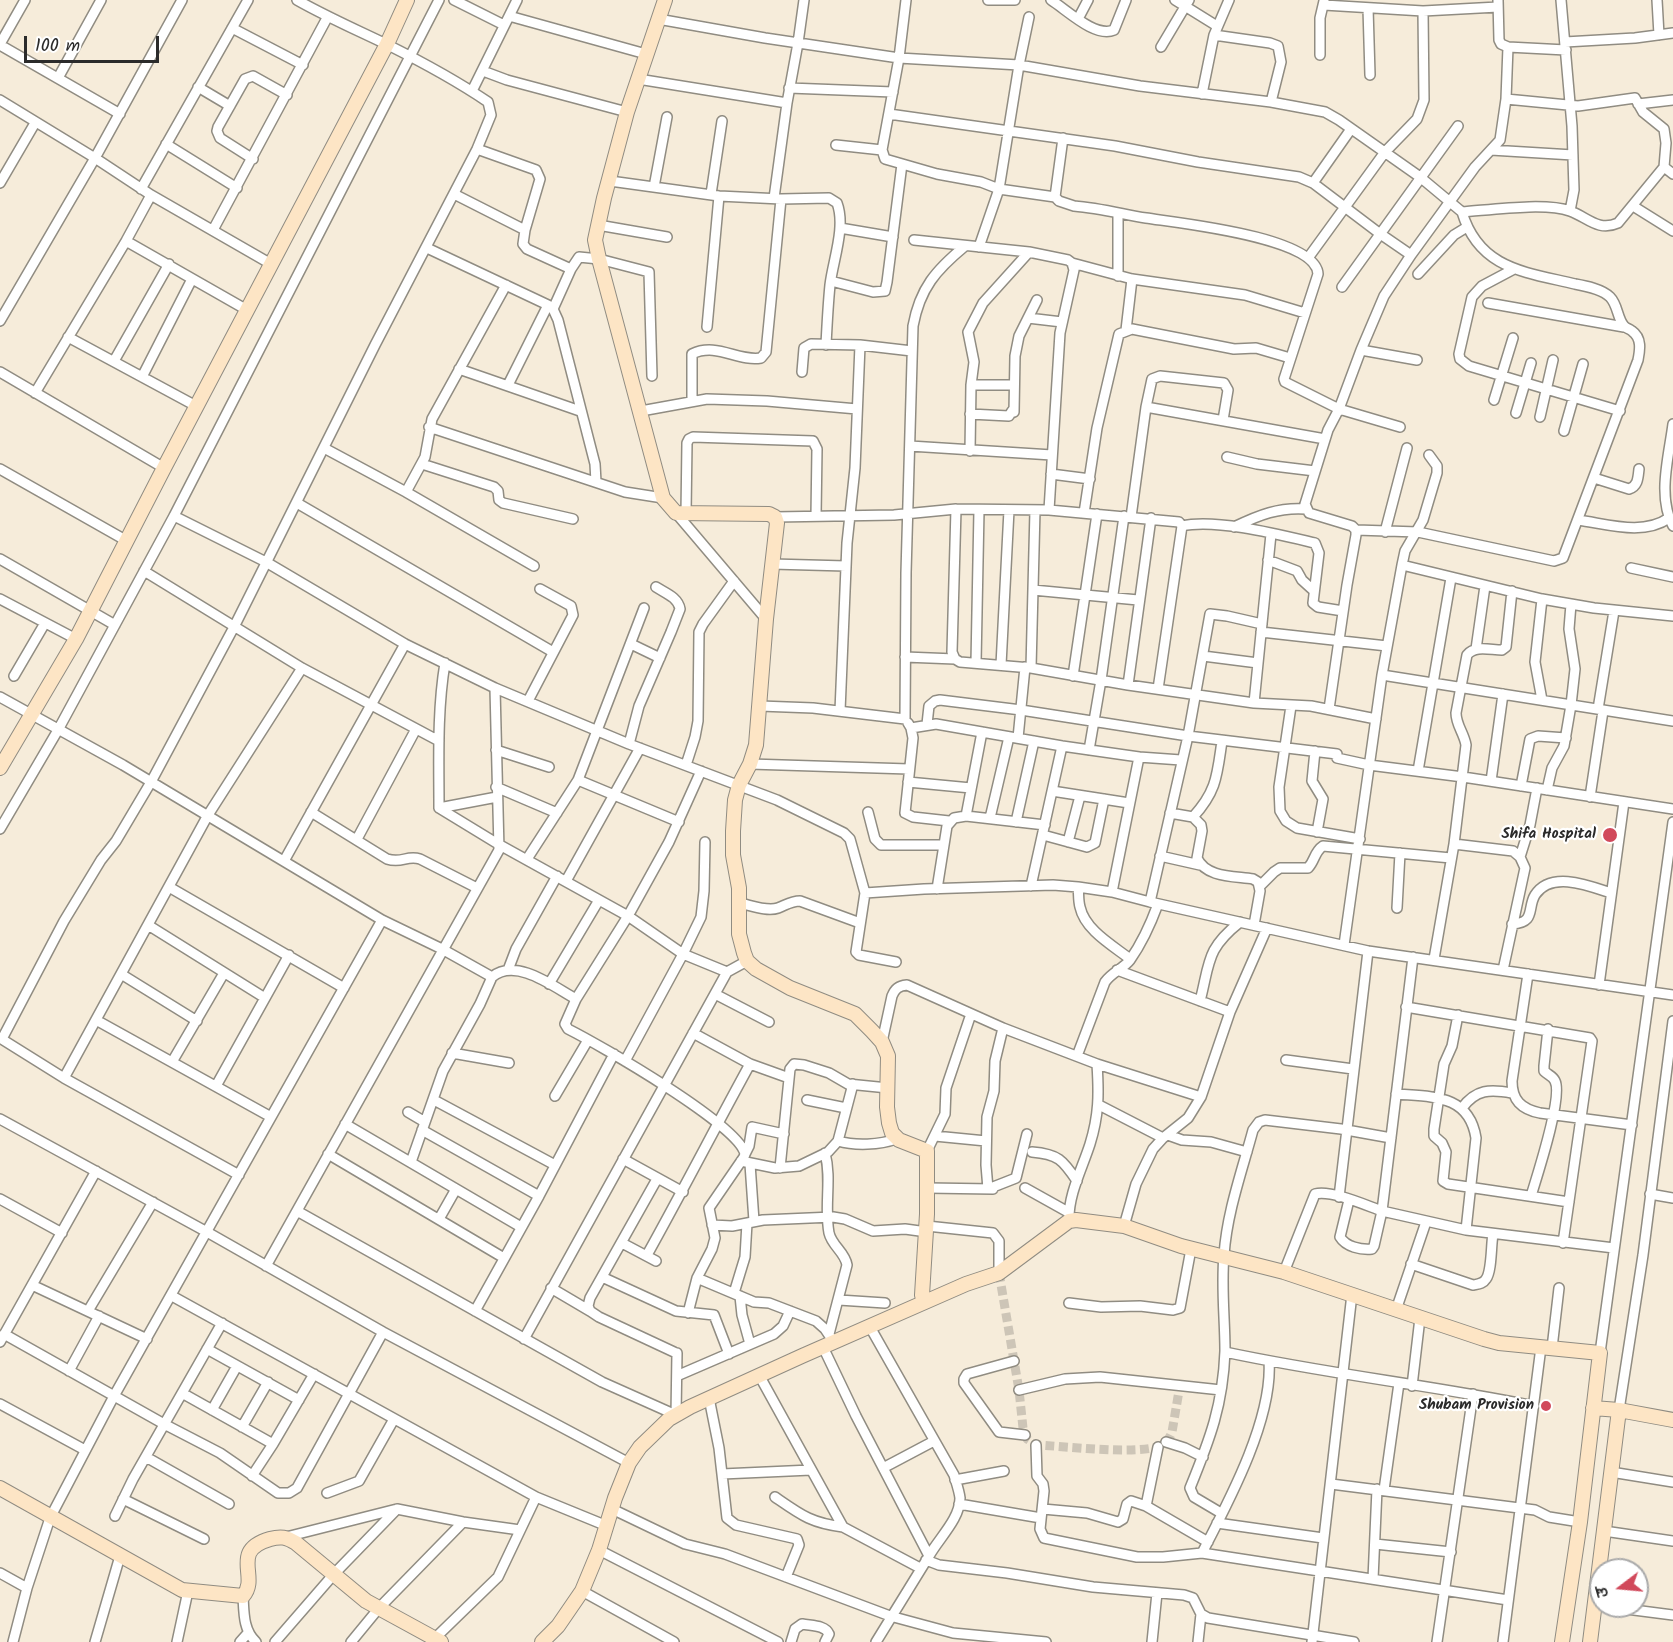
<!DOCTYPE html>
<html>
<head>
<meta charset="utf-8">
<style>
  body { margin:0 }
  #map { position:relative; width:1673px; height:1642px; overflow:hidden; background:#f6ecda; font-family:Kalam,"Playpen Sans Deva",sans-serif }
  canvas { display:block }
  .north { position:absolute; left:1589px; top:1558px; width:60px; height:60px; box-sizing:border-box; background:#fff; border:2px solid #aaa; border-radius:50%; rotate:254deg; font-size:16px; font-weight:700; line-height:24px; text-align:center; color:#2b2b2b }
  .north::after { content:''; display:block; margin:auto; width:21px; height:27px; background:#d1495b; clip-path:polygon(50% 0,100% 100%,50% 72%,0 100%) }
  .scale { position:absolute; left:24px; top:36px; width:135px; height:27px; box-sizing:border-box; border:3px solid #2b2b2b; border-top:0; padding-left:8px; font-size:18px; line-height:21px; white-space:nowrap; color:#2b2b2b; -webkit-text-stroke:4px #fff; paint-order:stroke }
</style>
</head>
<body>
<div id="map">
<canvas width="1673" height="1642"></canvas>
<div class="north">उ</div>
<div class="scale">100 m</div>
</div>
<script>
const ctx = document.querySelector('canvas').getContext('2d');
ctx.lineJoin = 'round';
function stroke(path, color, width, dash) { ctx.strokeStyle = color; ctx.lineWidth = width; ctx.lineCap = dash ? 'butt' : 'round'; ctx.setLineDash(dash || []); ctx.stroke(path); }
function label(font, color, halo, rows, align = 'center') {
  ctx.font = font + ' Kalam,sans-serif'; ctx.lineWidth = 4.5; ctx.setLineDash([]); ctx.textBaseline = 'middle'; ctx.strokeStyle = halo; ctx.fillStyle = color; for (const [text, x, y, turn = 0] of rows) {
    ctx.save(); ctx.translate(x, y); ctx.rotate((+turn || 0) * Math.PI / 180); ctx.textAlign = isNaN(turn) ? turn : align; if (halo) ctx.strokeText(text, 0, 0); ctx.fillText(text, 0, 0); ctx.restore();
  }
}
stroke(new Path2D(`
  M999,1273L1019,1390L1023,1428L1027,1439L1036,1445C1064,1446 1136,1455 1160,1446C1166,1443 1170,1438 1172,1432L1180,1385`), '#cdc5b7', 9, [9, 4.5]);
const street = new Path2D(`
  M454,0L504,25
  M906,0L899,58L882,150L885,159L937,174L981,182L999,189L1055,197
  M988,0H1015
  M1051,0C1067,10 1095,38 1114,30L1126,0
  M1175,0L1217,26
  M1498,0L1499,40L1501,44L1508,47L1566,50
  M1561,0L1572,126L1574,190L1570,211
  M1657,0L1659,35
  M1324,5L1423,11L1498,7
  M1368,8L1370,75
  M509,16L646,54
  M658,19L765,38L899,58L1019,65L1140,86L1271,102L1325,112L1339,120L1420,177L1462,212C1490,210 1545,202 1570,211C1587,217 1598,232 1618,223L1664,167
  M1078,19L1088,0
  M232,28L303,65
  M1214,35L1270,43L1278,46L1281,62L1271,102
  M1565,42L1635,38L1673,33
  M0,44L25,0
  M0,45L120,114
  M1161,47L1189,0
  M1320,55V18L1324,1
  M483,71L507,80L627,112
  M58,78L101,0
  M638,79L787,103
  M198,87L230,106
  M789,88L893,92
  M472,91L517,0
  M1202,94L1214,35L1229,0
  M1506,99L1578,106L1635,98L1643,112L1664,129L1666,143L1664,167L1673,174
  M0,100L95,158L151,195L126,241L35,393
  M1638,104L1673,100
  M889,114L1115,146L1198,162L1299,177L1313,183L1379,233L1411,255
  M1063,138L1055,197L1059,201L1074,206C1099,208 1122,214 1146,218C1178,223 1316,237 1318,274L1284,379L1285,382L1339,409L1400,427
  M166,144L237,188
  M836,145L882,150
  M477,149L536,170L540,179L525,230L523,244L527,249L571,269
  M1491,150L1573,155
  M253,159L220,138L217,131L218,127L245,79L253,76L287,95
  M610,181L719,196L781,199L829,198L837,203C846,227 833,260 830,285C828,305 827,325 826,345
  M0,183L35,123
  M1313,183L1351,129
  M654,187L667,117
  M141,189L248,0
  M454,194L525,230
  M711,194L722,121
  M151,195L271,264
  M774,198L787,103L798,43L804,0
  M1633,206L1673,231
  M598,225L667,237
  M840,228L893,237
  M213,230L327,18
  M914,240L1029,252L1068,260L1072,263L1074,270L1060,333L1049,510
  M126,241L247,310
  M979,247L999,189L1019,65L1029,17
  M427,248L548,305L553,309L558,320L595,464L596,482
  M1308,258L1385,152L1417,119L1424,100L1423,11
  M1072,263L1132,279L1245,295L1305,313
  M1514,269L1482,286L1472,297L1459,354L1460,359L1469,366L1620,411
  M1418,274L1454,235L1467,227
  M1118,276V213
  M831,281L873,292L885,291L887,282L902,164
  M1342,287L1458,126
  M1488,303L1624,327
  M553,309L571,269L579,257L599,259L649,272L652,376
  M1028,318L1062,322
  M0,321L95,158L182,0
  M707,327L719,196
  M1126,330L1132,279
  M68,337L196,406
  M1361,350L1417,360
  M114,361L169,264
  M459,369L580,411
  M0,372L164,468
  M802,372L804,348L811,344L860,345L912,351
  M142,377L192,279
  M508,385L548,305
  M971,385H1014
  M692,400V354C717,342 738,362 761,358L766,352L781,199
  M1494,400L1513,338
  M1146,407L1325,439
  M641,411L707,399L767,401L857,409
  M1516,413L1531,363
  M970,414L1009,416L1012,411L1014,412L1015,356L1019,336L1037,300
  M1540,417L1553,360
  M1673,424C1669,456 1657,496 1673,526
  M429,427L625,492L663,498
  M1564,431L1583,364
  M910,446L1052,455
  M324,448L406,492L534,566
  M970,451L971,385L974,362L968,332L983,303L1029,252
  M1227,457L1257,464L1315,471
  M422,464L494,487L498,491L499,500L503,503L573,519
  M0,469L127,541
  M1051,474L1090,479
  M1594,478L1629,489C1638,486 1638,478 1639,469
  M406,492L425,457L432,419L506,285
  M297,503L553,652
  M956,509L952,652L955,659L960,662L1031,668L1128,685L1254,703L1311,706L1376,719
  M676,513L766,619
  M686,513L687,443L689,439L693,437L813,441L817,449L816,516
  M1084,513L1097,428L1119,334L1132,329L1234,349L1256,348L1290,358
  M174,516L266,562L405,644L495,688L629,744L777,800L844,833L850,839L865,893L924,889L1053,885L1078,887L1112,892L1150,902L1368,951L1673,995
  M775,517L894,515L956,509L1049,510L1179,522L1182,526L1158,689
  M1131,517L1146,407L1152,379L1160,376L1224,383L1228,390L1223,420
  M1578,520C1608,524 1643,536 1669,518
  M1182,526C1215,518 1281,535 1315,543L1319,553L1313,603L1318,607L1343,611
  M1234,527C1259,515 1279,507 1306,509
  M1356,530L1418,532L1554,561L1563,558L1638,360C1640,350 1642,338 1632,331C1628,328 1627,329 1624,326C1617,318 1618,305 1610,297C1602,289 1586,286 1575,284C1525,272 1479,269 1462,212
  M1385,532L1407,448
  M0,559L115,625
  M1268,560L1297,571L1302,580L1313,590
  M772,564L846,566
  M1402,565L1542,599L1594,608L1673,616
  M1631,568L1673,577
  M144,571L302,668L439,741
  M1033,590L1138,600
  M0,599L76,639
  M1542,599L1535,662L1542,700
  M1261,632L1387,646
  M631,644L660,658
  M1476,649L1485,586
  M1203,656L1258,663
  M905,657L955,659
  M445,663C437,711 439,760 439,808L498,844L628,916L683,954L727,972L747,961
  M976,663L979,510
  M1001,665L1009,510
  M1031,668L1035,510
  M1382,675L1673,721
  M14,676L45,623
  M1073,676L1097,514
  M1128,685L1151,518
  M0,697L123,765L382,920L442,949L492,977C516,957 554,987 576,999L565,1024L568,1029C600,1045 739,1125 745,1154L744,1157L709,1208L715,1238L712,1249L697,1278L688,1313
  M528,701L573,615L571,606L540,589
  M1254,703L1271,534
  M760,706L813,708L905,719L906,573L913,326C920,288 936,270 965,246
  M1291,706L1279,787L1280,811L1286,821L1297,828L1360,839
  M1329,709L1347,585L1356,535V530L1352,526L1309,513L1305,504L1328,430L1339,409L1361,350L1384,296L1411,255L1475,167L1500,140L1506,99L1508,47
  M1598,709L1614,611
  M840,711L847,543L855,468L860,345
  M908,723L911,728L913,738L905,813L913,817L949,821
  M927,724L929,706L935,701L940,700L1021,710L1188,736L1337,754
  M911,728L936,724L1062,746L1139,757L1181,760
  M1018,738L1025,667
  M629,744L639,706L671,632L680,609C678,597 665,593 656,587
  M496,750L549,767
  M1089,750L1101,680L1124,516
  M1315,751L1312,781L1323,799L1317,832
  M1337,758L1369,765L1463,777L1673,809
  M750,764L909,769
  M686,765L695,737L698,721L699,632L703,624L734,581
  M1418,771L1451,578
  M578,780L679,822
  M1491,781L1503,694
  M908,782L971,788
  M1521,786L1530,739L1538,736L1566,738
  M496,787L557,813
  M1547,790L1552,768L1564,746L1571,705L1575,669L1569,629L1571,604
  M1052,791L1129,803
  M1590,797L1603,711
  M439,808L497,797
  M311,812L387,859C402,864 406,855 420,859L477,888
  M868,812L875,839L881,845H944
  M1170,813L1193,817L1201,825L1202,831L1197,858C1206,878 1235,876 1253,879L1258,882L1260,891L1254,925
  M966,816L982,732
  M1193,817C1217,791 1217,775 1222,741
  M990,818L1009,737
  M1016,822L1034,741
  M0,829L58,730L174,516L439,0
  M1043,835L1087,847L1095,843L1104,799
  M357,839L416,729
  M1068,842L1080,796
  M1454,844L1513,851L1520,857L1525,868L1503,970
  M1160,856L1200,865
  M1520,857L1530,825L1537,788
  M527,859L578,780L644,608
  M284,861L405,644
  M566,881L640,748
  M1031,886L1062,746
  M1260,886L1274,872L1280,868H1308C1315,861 1314,852 1323,846L1451,858
  M169,887L344,988
  M1078,887C1079,893 1078,900 1080,907C1085,930 1112,945 1130,959
  M937,889L947,826L954,818L966,816L1045,825
  M1112,892L1139,757
  M865,893L856,952L859,955L896,962
  M1150,902L1188,736L1210,614L1227,616L1262,624
  M739,903C750,905 767,912 778,908C786,905 791,901 800,901L860,923
  M1397,908L1400,853
  M1512,924C1536,923 1527,908 1535,895C1551,870 1590,886 1611,893
  M148,925L265,998
  M1344,945L1382,675L1402,565L1405,551L1423,520L1437,473V466L1429,455
  M1434,959L1454,844L1466,745C1464,733 1456,725 1456,713L1467,655C1475,645 1490,650 1502,650L1506,647L1512,591
  M508,970L516,949L557,876
  M1117,970L1230,1012
  M121,974L197,1021
  M1528,974L1512,1081C1512,1100 1521,1109 1540,1113L1632,1125
  M549,984L599,900
  M1599,985L1624,802
  M715,994L769,1022
  M576,999L628,916L669,842L701,771
  M1200,1001C1210,962 1206,949 1240,922
  M1406,1007L1590,1038L1592,1041L1563,1243
  M1458,1015L1452,1046L1444,1064L1434,1129V1136L1442,1143L1446,1152L1443,1181L1448,1184L1569,1202
  M96,1020L271,1117
  M1003,1028L995,1061L994,1091L987,1117L986,1165L988,1189L1016,1178L1027,1134
  M693,1033L750,1064L789,1078
  M0,1038L64,1078L239,1175
  M2,1039L64,921L101,860L116,841L151,782L234,627L375,345L477,149L491,115L488,102C457,81 422,62 388,45C357,30 327,17 297,0
  M882,1042L892,996C895,989 898,986 907,985L1003,1028L1097,1064C1099,1094 1099,1115 1090,1144C1082,1169 1068,1195 1069,1221
  M452,1053L509,1063
  M1077,1056L1105,982C1112,972 1123,969 1130,960C1142,943 1151,923 1158,904
  M1286,1060L1353,1069
  M625,1061L683,954L701,917L704,891L705,842
  M172,1062L224,973
  M1097,1064L1201,1097
  M64,1078L208,815L302,668
  M216,1086L289,955
  M1396,1094C1432,1097 1469,1094 1476,1138L1466,1230
  M555,1096L588,1040
  M434,1100L555,1165
  M807,1100L846,1108
  M1099,1105L1163,1138
  M1462,1108C1476,1089 1490,1089 1512,1093
  M408,1112L425,1122
  M0,1119L207,1232L383,1332L629,1463
  M345,1124L521,1227
  M422,1130L539,1196L614,1054
  M1168,1135L1182,1140L1211,1142L1247,1152
  M935,1136L986,1141
  M838,1141C855,1146 880,1145 896,1139
  M927,1151L945,1114L946,1088L971,1014
  M1032,1152C1058,1154 1063,1160 1077,1181
  M825,1153C832,1179 824,1206 829,1233C832,1246 845,1252 847,1265L829,1334
  M328,1154L504,1258
  M745,1154L749,1146L752,1127L784,1134
  M623,1159L683,1192
  M741,1161L775,1168L799,1166L828,1152L838,1141L853,1084
  M411,1162L443,1071L480,1004L492,977
  M750,1164L754,1221
  M780,1168L790,1069L794,1064L804,1065L829,1073L848,1084L888,1088
  M657,1179L590,1298L588,1306L590,1311L599,1317L674,1352
  M927,1188L993,1189
  M1025,1188L1068,1212
  M1650,1194L1673,1198
  M1531,1196C1537,1176 1563,1097 1555,1081C1553,1076 1548,1075 1544,1071V1066L1548,1029
  M1339,1197L1368,951
  M0,1199L62,1233
  M1349,1200L1340,1237C1346,1247 1361,1250 1372,1249L1374,1246L1382,1211L1466,1230L1614,1248
  M297,1211L602,1382L676,1415L677,1353
  M439,1219L456,1189
  M712,1225L732,1226L763,1220L833,1217L845,1219L873,1231L905,1229L927,1232
  M927,1226L993,1233L999,1241V1273
  M1124,1226L1136,1184L1153,1149L1163,1138L1188,1118L1201,1097L1230,1012L1267,928
  M622,1243L656,1261
  M647,1255C682,1192 715,1128 750,1064
  M1411,1264L1473,1285C1478,1284 1483,1284 1486,1279C1492,1271 1491,1244 1493,1234
  M266,1266L499,850L495,688
  M1284,1272L1315,1194C1332,1190 1365,1205 1382,1211L1413,957
  M602,1277L676,1311L714,1315L729,1354
  M697,1278L754,1302L769,1303L816,1321L825,1329L831,1338
  M32,1285L147,1339
  M551,1288L590,1311
  M734,1293L745,1257L747,1223
  M172,1296L536,1497L498,1577L431,1642
  M740,1296L742,1315L750,1344
  M839,1300L885,1303
  M1069,1303L1101,1307L1140,1306L1173,1310L1180,1308L1191,1249
  M1396,1310L1426,1222
  M88,1311L153,1202
  M475,1311L539,1196
  M870,1327L954,1475C956,1482 959,1490 960,1498C960,1519 939,1538 929,1556
  M4,1334L164,1424L220,1453L278,1493H289L297,1488L383,1332
  M524,1339L727,972
  M0,1342L96,1171
  M823,1347L856,1416L929,1556L876,1642
  M1552,1348L1559,1288
  M207,1349L299,1400
  M1225,1352C1327,1374 1431,1385 1534,1406
  M1600,1353L1673,822
  M1014,1361L967,1374L964,1379V1383L999,1432L1025,1435
  M69,1371L99,1316
  M679,1375L774,1334L783,1326L790,1311
  M759,1375L843,1527L920,1568
  M1412,1386L1420,1318
  M1019,1390L1065,1379L1100,1377L1221,1390
  M182,1393L273,1444
  M709,1398L719,1448L727,1518L736,1525L797,1539L799,1545L786,1577
  M0,1404L85,1450
  M212,1410L237,1366
  M1619,1410L1643,1255L1673,1021
  M242,1427L268,1382
  M1166,1442L1185,1448L1203,1457
  M1036,1445L1037,1476L1043,1484L1044,1491L1040,1529L1044,1538L1137,1557H1163L1202,1553L1508,1600
  M1158,1447L1146,1506L1208,1542
  M146,1457L229,1504
  M883,1468L934,1441
  M1611,1472L1673,1482
  M722,1474L811,1470
  M252,1476L273,1444L314,1374
  M955,1480L1004,1471
  M1331,1484L1535,1510L1549,1517L1580,1522
  M1384,1490L1399,1383
  M327,1493L359,1481L394,1419
  M536,1497L607,1526
  M775,1497C801,1515 811,1523 843,1527
  M123,1499L204,1539
  M959,1504L1041,1518
  M612,1509L685,1544L725,1554L890,1616L953,1633L1046,1642
  M1043,1509L1087,1513L1118,1522L1123,1519L1127,1504L1131,1501L1146,1506
  M1221,1513L1194,1497L1190,1488C1210,1439 1223,1405 1225,1351C1225,1319 1221,1287 1224,1255C1227,1212 1242,1171 1253,1130L1259,1122L1265,1120L1341,1129L1391,1138
  M115,1516L133,1479L222,1323
  M1217,1523L1323,1538
  M1604,1531L1673,1541
  M286,1537L397,1509L463,1522L520,1530
  M1375,1544L1451,1552
  M599,1550L778,1642
  M1202,1553C1229,1501 1273,1419 1269,1361
  M926,1560L939,1565L1007,1573L1093,1587L1184,1595L1193,1598L1201,1614L1208,1618L1354,1642
  M0,1573L27,1588
  M1373,1579L1377,1489
  M582,1591L674,1642
  M243,1596C244,1612 243,1630 256,1642
  M1595,1605L1673,1615
  M13,1642L27,1588L50,1518L114,1396L382,920
  M95,1642L120,1556
  M177,1642L188,1591
  M240,1642L248,1633
  M275,1642L334,1574L397,1509
  M351,1642L379,1608L463,1522
  M791,1642L795,1629L802,1624C812,1626 825,1625 829,1634L825,1642
  M1152,1642L1157,1593
  M1198,1642L1201,1614
  M1312,1642L1352,1294
  M1437,1642L1473,1394
  M1503,1642L1541,1347`);
const secondary = new Path2D(`
  M665,0L627,112L604,198L595,240L599,259L663,498L676,513L769,514L775,517L777,523L766,619L756,745L750,764L739,785L735,800L733,831V855L739,888V934L744,953L747,961L756,969L790,988L855,1014L872,1031L882,1042L888,1056L887,1107L889,1123L892,1133L899,1140L927,1151V1214L922,1295L924,1302
  M0,768L76,639L164,468L387,44L407,0
  M1593,1408L1619,1410L1673,1420
  M0,1488L182,1590L243,1596C260,1577 229,1551 270,1539C281,1536 286,1537 296,1543L366,1601L441,1642
  M542,1642L558,1626L582,1591L599,1550L615,1498L629,1463L640,1447L669,1419L690,1407L802,1356L966,1284L999,1273L1069,1221L1076,1220L1124,1226L1181,1246L1284,1272L1484,1339L1499,1343L1600,1353L1580,1522L1562,1642
  M1590,1642L1619,1410`);
stroke(street, '#908c82', 12);
stroke(secondary, '#908c82', 16);
stroke(street, '#fff', 9);
stroke(secondary, '#fde5c5', 14);
for (const [x, y, r, color] of [
  [1610,835,8,"#d1495b"],
  [1546,1406,6,"#d1495b"]
]) { const dot = new Path2D(); dot.arc(x, y, r, 0, 2 * Math.PI); ctx.fillStyle = color; ctx.fill(dot); stroke(dot, '#fff', 2); }
label('bold 15px', '#2b2b2b', '#fff', [
  ["Shifa Hospital",1596,835],
  ["Shubam Provision",1534,1406]
], 'right');
</script>
</body>
</html>
